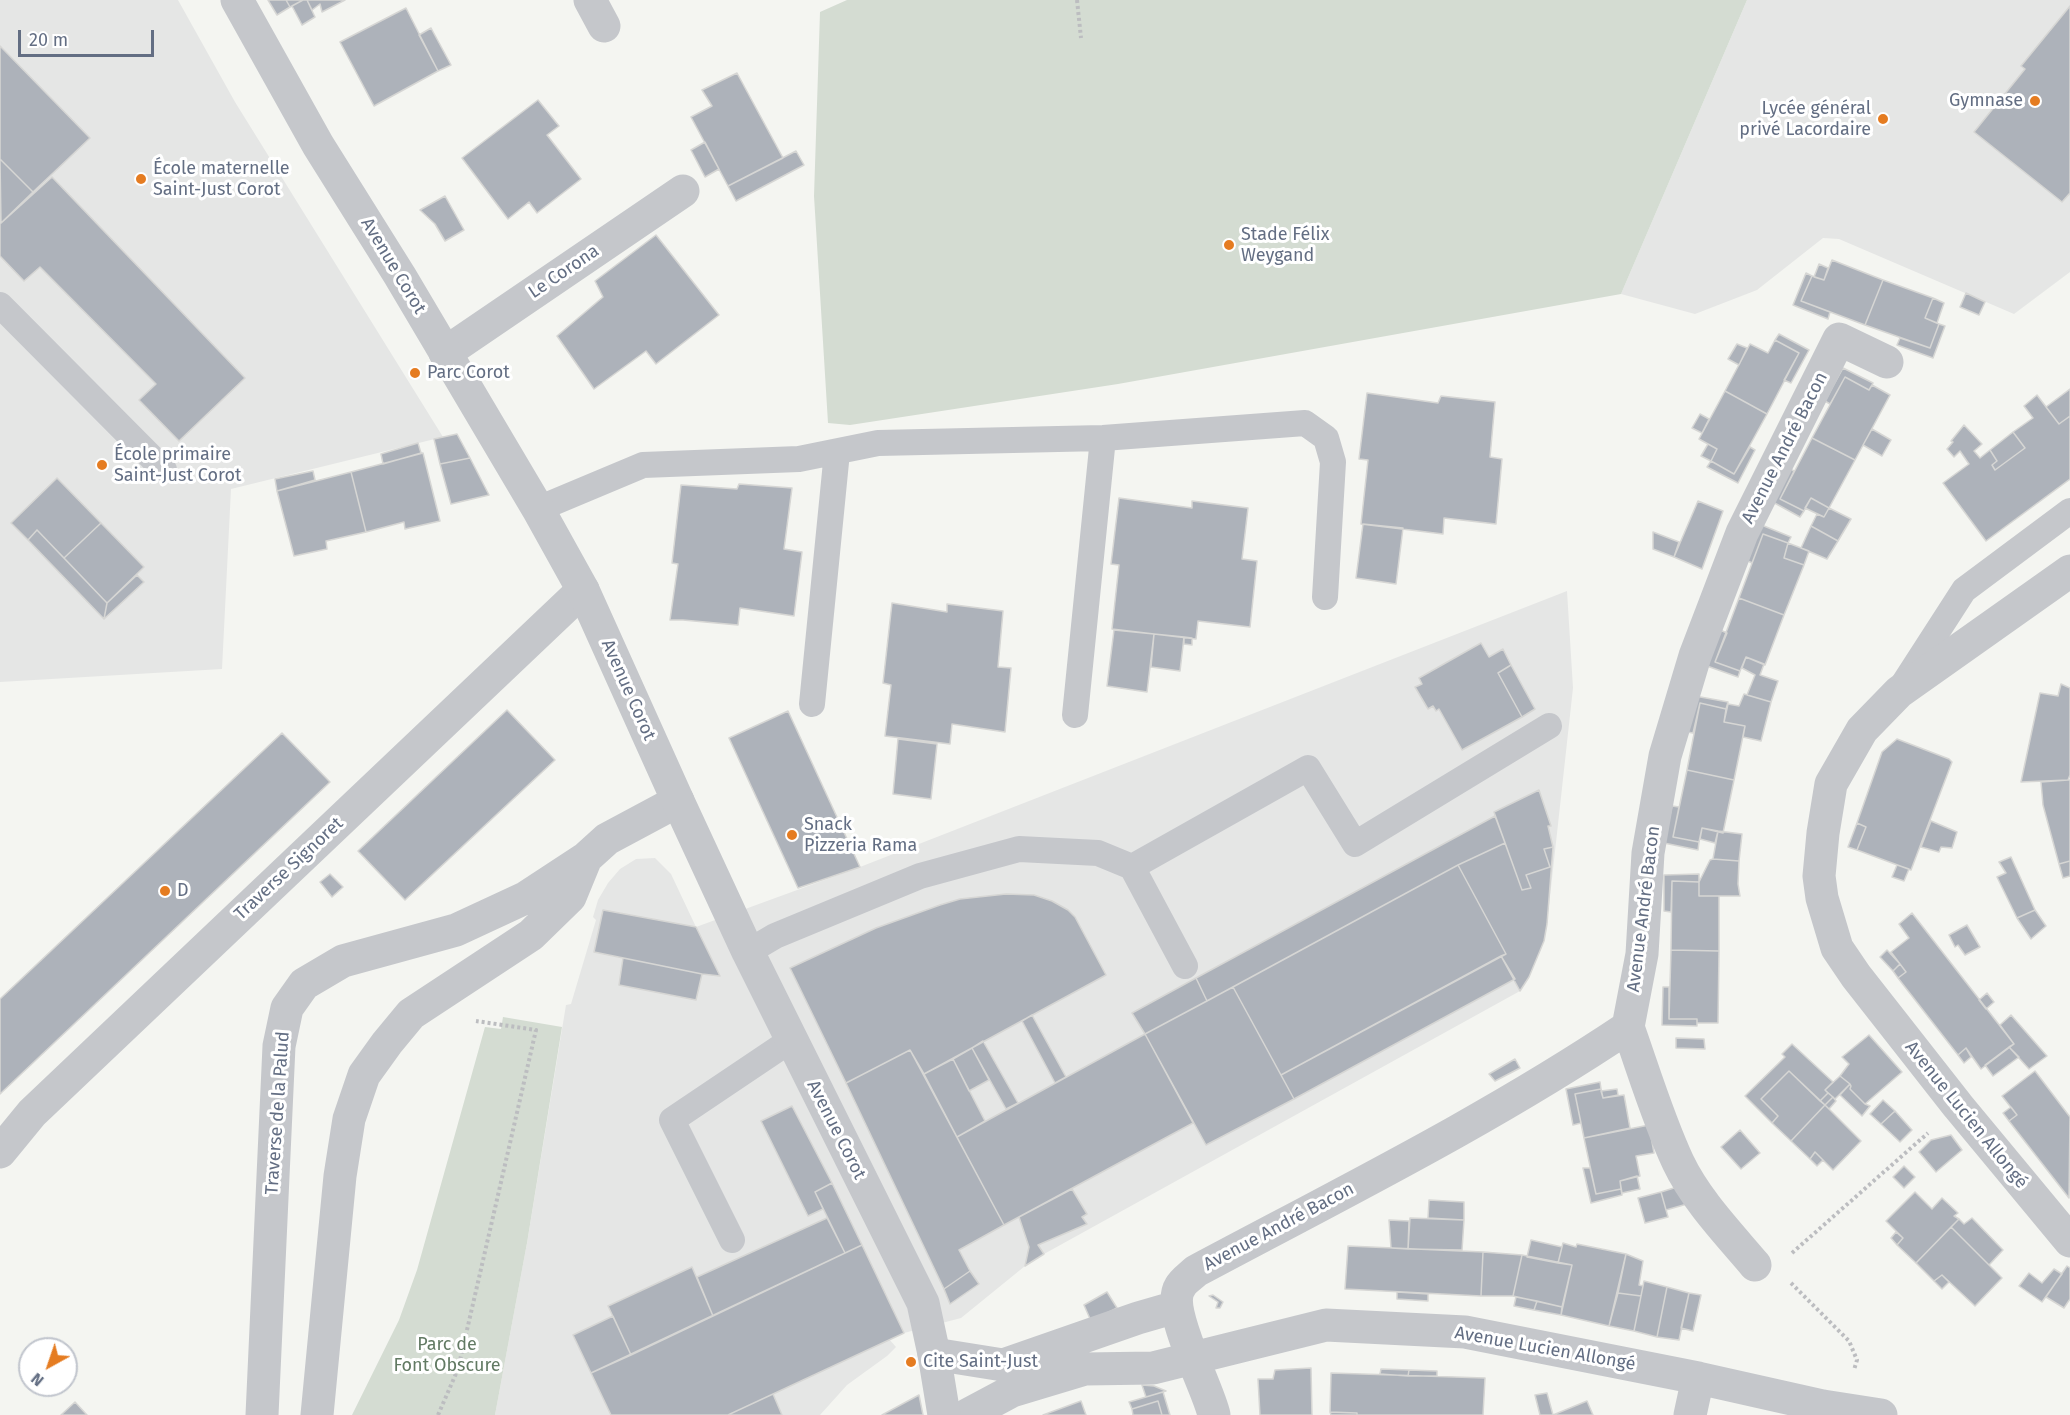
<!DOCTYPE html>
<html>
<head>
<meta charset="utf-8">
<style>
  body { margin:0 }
  #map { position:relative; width:2070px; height:1415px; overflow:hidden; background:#f4f5f1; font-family:"Fira Sans",sans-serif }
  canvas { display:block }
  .north { position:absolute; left:18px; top:1337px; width:60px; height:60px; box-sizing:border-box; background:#fff; border:2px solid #c1c5cd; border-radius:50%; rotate:220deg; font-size:16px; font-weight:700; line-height:24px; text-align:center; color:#636e83 }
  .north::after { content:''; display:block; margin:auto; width:21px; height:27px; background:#e57c21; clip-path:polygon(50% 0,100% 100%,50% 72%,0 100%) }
  .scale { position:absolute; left:18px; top:30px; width:136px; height:27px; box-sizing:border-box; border:3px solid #636e83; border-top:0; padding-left:8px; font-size:18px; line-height:21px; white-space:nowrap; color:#636e83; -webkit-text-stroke:4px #fff; paint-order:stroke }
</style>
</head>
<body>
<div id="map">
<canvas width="2070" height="1415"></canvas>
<div class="north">N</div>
<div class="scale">20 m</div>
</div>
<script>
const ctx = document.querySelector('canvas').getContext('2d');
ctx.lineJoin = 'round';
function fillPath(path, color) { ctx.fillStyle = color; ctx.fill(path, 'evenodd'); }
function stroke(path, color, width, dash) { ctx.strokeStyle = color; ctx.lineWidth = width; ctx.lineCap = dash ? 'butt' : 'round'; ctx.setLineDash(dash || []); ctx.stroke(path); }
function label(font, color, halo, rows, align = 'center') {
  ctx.font = font + ' "Fira Sans",sans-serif'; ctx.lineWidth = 6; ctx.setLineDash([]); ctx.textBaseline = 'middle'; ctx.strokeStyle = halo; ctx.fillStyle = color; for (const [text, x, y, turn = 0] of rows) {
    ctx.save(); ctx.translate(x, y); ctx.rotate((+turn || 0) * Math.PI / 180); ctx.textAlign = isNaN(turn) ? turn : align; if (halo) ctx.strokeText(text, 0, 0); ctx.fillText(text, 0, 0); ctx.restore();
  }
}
fillPath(new Path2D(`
  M0,0H178L235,102L443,437L231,489L222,669L0,682Z
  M1747,0H2070V272L2014,314L1839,239L1823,238L1757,290L1695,314L1621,294Z
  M1567,591L1573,688L1547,924L1544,941L1537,959L1520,991L1044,1254L1025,1266L961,1318L904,1333L889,1339L896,1347L887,1356L847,1385L820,1415H495L527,1243L566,1005L571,1004L596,920L593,917L598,900L608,883L620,869L636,859L655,858L671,874L696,927L860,867Z`), '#e5e6e5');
fillPath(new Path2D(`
  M847,0H1747L1621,294L1118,384L850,425L828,423L814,196L820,12Z
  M503,1017L562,1027L527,1243L495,1415H352L399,1320L417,1270L485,1027L501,1029Z`), '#d4dcd2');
const building = new Path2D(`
  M268,0H286L290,7L277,15Z
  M286,0H303L290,7Z
  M303,0H307L315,17L302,25L292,6Z
  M307,0H345L322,12L320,4L312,10Z
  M2070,6V193L2062,202L1974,132L2025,69L2021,66Z
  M406,8L438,71L374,106L340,42Z
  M431,28L451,65L438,71L419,35Z
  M0,46L90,138L33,192L0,159Z
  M737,73L783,158L728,186L691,117L712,106L702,90Z
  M538,100L559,126L547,135L581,179L537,213L529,202L508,219L462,158Z
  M705,142L719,169L705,177L691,150Z
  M796,151L804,165L736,201L728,186Z
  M1,160L33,192L1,223L0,161Z
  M52,177L245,378L179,441L139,400L156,384L40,267L24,281L0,256V224Z
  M445,196L464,230L445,241L435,224L420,210Z
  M656,235L719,315L656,364L646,351L594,389L557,336L603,297L595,281Z
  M1832,260L1883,280L1865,325L1801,301L1812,276L1824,280Z
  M1819,264L1828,268L1824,280L1814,277Z
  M1806,273L1812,276L1801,301L1830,312L1828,319L1793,305Z
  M1883,280L1933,298L1925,318L1939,324L1930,348L1865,325Z
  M1966,293L1985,302L1979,315L1960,307Z
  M1933,298L1944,303L1937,323L1925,318Z
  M1939,324L1945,326L1933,358L1897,345L1900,338L1930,348Z
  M1779,334L1809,350L1791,383L1784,380L1799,353L1775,340Z
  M1775,340L1799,353L1767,414L1725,391L1750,344L1768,353Z
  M1737,344L1747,348L1739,365L1728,359Z
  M1843,368L1873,383L1872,385L1869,390L1845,377L1830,404L1825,401Z
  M1845,377L1869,390L1872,385L1890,395L1855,460L1812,438Z
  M2070,389V416L2059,424L2046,407Z
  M1725,391L1767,414L1734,474L1711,461L1717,449L1699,439Z
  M1367,393L1438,403L1441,396L1495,402L1490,457L1502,459L1496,524L1444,518L1443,534L1361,524L1368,460L1359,459Z
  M2037,395L2059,424L2070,416V479L1986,541L1943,483L1969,464L1960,451L1954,457L1947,449L1953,442L1951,441L1964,425L1982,444L1974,451L1980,458L1990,450L1997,461L1992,465L1995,470L2025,448L2013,432L2033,418L2024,406Z
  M1700,414L1709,419L1702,433L1692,428Z
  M1872,429L1891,440L1882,456L1863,445Z
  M2013,432L2025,448L1995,470L1992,465L1997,461L1990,450Z
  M457,434L470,458L440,464L434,439Z
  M1812,438L1855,460L1829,508L1811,498L1804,511L1780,499Z
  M418,443L421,453L383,464L381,454Z
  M1708,444L1717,449L1711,461L1701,456Z
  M1750,447L1755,450L1738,483L1707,467L1711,461L1734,474Z
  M423,453L440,521L405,529L404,522L366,532L351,472Z
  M470,458L489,495L451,504L440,464Z
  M1788,468L1794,471L1780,499L1804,511L1800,517L1771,501Z
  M313,471L315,480L277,491L275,479Z
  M351,472L366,532L326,541L327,549L294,556L277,491Z
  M57,478L101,523L64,558L37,530L28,540L11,523Z
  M739,484L792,488L784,549L802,552L794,616L740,608L738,625L683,620H670L678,564L672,563L681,485L737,489Z
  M1119,498L1192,508V501L1248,508L1242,559L1257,561L1250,627L1198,621L1196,639L1112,629L1119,565L1111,564Z
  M1811,498L1829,508L1824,517L1805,508Z
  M1698,501L1723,511L1702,569L1674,557Z
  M1829,508L1851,519L1838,541L1811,526L1817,514L1824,517Z
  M101,523L144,567L107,603L64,558Z
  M1363,524L1403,528L1396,584L1356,578Z
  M1759,524L1791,537L1788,543L1763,534L1752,563L1746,560Z
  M1811,526L1838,541L1827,559L1801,548Z
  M37,530L107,603L104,619L28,540Z
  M1653,532L1679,542L1674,557L1653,549Z
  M1763,534L1788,543L1784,558L1804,565L1784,615L1739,598Z
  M1788,543L1809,551L1804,565L1784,558Z
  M137,575L144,582L104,619L107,603Z
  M1739,598L1784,615L1765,665L1746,657L1740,671L1715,662Z
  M892,603L947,612V604L1003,611L998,667L1011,668L1005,732L952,724L950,744L885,736L891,685L883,683Z
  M1114,630L1154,634L1147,692L1107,686Z
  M1720,630L1727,633L1715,662L1740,671L1738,677L1707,666Z
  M1154,634L1184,637L1180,671L1151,667Z
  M1184,637L1192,638V645L1184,644Z
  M1481,643L1489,657L1503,649L1511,665L1498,673L1522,717L1462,750L1439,709L1436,711L1433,706L1428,709L1415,687L1422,684L1419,678Z
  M1746,657L1764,664L1760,675L1778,681L1771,702L1747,695L1755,675L1742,668Z
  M1511,665L1535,709L1522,717L1498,673Z
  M2061,684L2070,688V775L2068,780L2021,782L2040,693L2058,696Z
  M1744,694L1771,702L1761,741L1743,737L1745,726L1724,722L1728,704L1739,706Z
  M1695,696L1728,702L1726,709L1700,703L1693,733L1687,732Z
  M1700,703L1726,709L1724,722L1745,726L1734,780L1687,770Z
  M507,710L555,760L405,900L358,851Z
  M788,711L860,867L798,888L729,738Z
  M282,733L330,782L0,1094V999Z
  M898,739L937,744L931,799L893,794Z
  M1897,739L1949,759L1952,762L1911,870L1857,850L1866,827L1857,823L1882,752Z
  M1687,770L1734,780L1723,833L1702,828L1699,842L1673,837Z
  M2068,780H2070V861L2059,864L2043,805L2041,782Z
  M1539,790L1551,826H1548L1553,847L1544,849L1550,867L1526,875L1531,888L1522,890L1494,812Z
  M1672,806L1679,807L1673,837L1699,842L1698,850L1664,843Z
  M1495,816L1505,843L1458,865L1207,1001L1196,978Z
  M1931,821L1957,832L1952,848L1941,847L1939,852L1921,847Z
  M1857,823L1866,827L1857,850L1848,847Z
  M1702,828L1718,831L1715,843L1700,839Z
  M1718,831L1742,834L1739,861L1713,859Z
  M1505,843L1522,890L1531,888L1526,875L1550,867L1544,849L1553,847L1547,924L1544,941L1529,977L1520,991L1501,956L1506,954L1458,865Z
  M2011,857L2035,910L2017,918L1997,877L2006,873L1999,862Z
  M1713,859L1739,861L1738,884L1740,896H1699V882L1710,860Z
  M2070,861V876L2063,878L2059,864Z
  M1458,865L1506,954L1281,1075L1233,987Z
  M1897,865L1909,869L1904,881L1892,877Z
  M330,874L343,887L332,897L320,882Z
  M1699,874V882L1672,881L1671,912L1664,911V875Z
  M1672,881L1699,882V896H1719V951L1671,950Z
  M1006,894L1034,895L1052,901L1068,910L1075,917L1106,975L924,1074L910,1050L846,1083L790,968L876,928L940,905L960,899Z
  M603,910L696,927L720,976L702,974L594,952Z
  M2035,910L2046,926L2031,939L2017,918Z
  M1912,913L2014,1044L1981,1069L1966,1048L1958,1055L1898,978L1906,972L1891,952L1909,938L1899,924Z
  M1967,925L1980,947L1965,955L1958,945L1955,947L1949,935Z
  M1671,950L1719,951L1718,1023H1697V1019H1669Z
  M1887,950L1900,964L1893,971L1880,957Z
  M1501,956L1515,979L1294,1099L1281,1075Z
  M623,958L702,974L696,1000L619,985Z
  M1900,964L1906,972L1898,978L1893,971Z
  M1196,978L1207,1001L1145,1034L1132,1013Z
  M1233,987L1294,1099L1206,1145L1145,1034Z
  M1663,987H1669V1019H1697V1026L1662,1025Z
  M1987,993L1994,1002L1986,1009L1979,1000Z
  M1032,1015L1066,1077L1055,1083L1022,1021Z
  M2011,1015L2047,1056L2029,1069L2009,1047L2014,1044L2000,1025Z
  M1145,1034L1193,1123L1004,1225L957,1137Z
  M1869,1035L1902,1072L1865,1104L1850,1089L1851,1086L1850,1084L1840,1076L1849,1064L1842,1057Z
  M1676,1038L1704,1039L1705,1049L1676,1048Z
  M983,1041L1018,1103L1006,1109L972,1048Z
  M1792,1044L1833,1082L1825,1090L1828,1093L1820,1101L1789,1071L1761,1099L1778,1116L1772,1123L1745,1096L1785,1057L1782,1054Z
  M2009,1047L2019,1057L1993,1076L1985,1065Z
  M972,1048L989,1080L969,1091L953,1059Z
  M1966,1048L1971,1057L1964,1063L1958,1055Z
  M910,1050L1004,1225L959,1250L970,1271L944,1289L846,1083Z
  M953,1059L985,1121L957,1137L924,1074Z
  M1515,1059L1520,1068L1495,1081L1489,1074Z
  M1789,1071L1825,1105L1791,1141L1772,1123L1778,1116L1761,1099Z
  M2035,1071L2070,1117L2069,1198L2009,1121L2017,1115L2002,1096Z
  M1840,1076L1850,1084L1835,1099L1825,1090Z
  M1600,1082L1601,1089L1575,1094L1581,1123L1573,1125L1566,1089Z
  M1850,1084L1851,1086L1850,1089L1865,1104L1870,1106L1862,1116L1840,1095Z
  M1601,1089L1603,1098L1624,1095L1630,1128L1584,1138L1575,1094Z
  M1617,1089L1618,1095L1603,1098L1601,1091Z
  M1828,1093L1833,1097L1825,1105L1820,1101Z
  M1833,1097L1836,1101L1829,1109L1825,1105Z
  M1883,1100L1895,1111L1881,1124L1870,1114Z
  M1825,1105L1861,1141L1833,1170L1815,1152L1810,1159L1791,1141Z
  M792,1106L832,1183L815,1192L823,1209L808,1216L761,1121Z
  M2011,1107L2017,1115L2009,1121L2003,1113Z
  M1895,1111L1912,1130L1900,1142L1881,1124Z
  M1649,1125L1654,1153L1636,1156L1640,1176L1620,1181L1621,1189L1596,1194L1584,1138Z
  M1740,1130L1760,1153L1741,1169L1721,1147Z
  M1951,1135L1962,1150L1936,1172L1919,1152L1931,1140Z
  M1815,1152L1823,1160L1817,1166L1810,1159Z
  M1904,1166L1915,1177L1904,1188L1893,1177Z
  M1583,1168H1590L1596,1194L1621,1189L1622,1195L1591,1203Z
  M1637,1176L1640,1189L1622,1193L1620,1181Z
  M832,1183L862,1245L845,1253L815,1192Z
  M1677,1187L1687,1204L1666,1210L1661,1192Z
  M1072,1189L1087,1214L1082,1217L1087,1224L1038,1245L1044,1254L1025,1266L1029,1247L1019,1217Z
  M1661,1192L1668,1217L1645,1223L1638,1198Z
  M1915,1192L1932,1209L1942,1198L1958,1213L1954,1216L1959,1219L1916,1263L1897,1245L1903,1238L1886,1221Z
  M1429,1200L1464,1202V1220L1428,1218Z
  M827,1218L845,1253L713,1316L697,1277Z
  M1410,1218L1464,1220L1462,1250L1408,1249Z
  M1972,1218L2003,1250L1989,1265L1951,1227L1959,1219L1964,1224Z
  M1389,1220L1409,1221L1408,1249L1391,1248Z
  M1951,1227L2002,1278L1975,1306L1942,1275L1934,1281L1916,1263Z
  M1896,1232L1903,1238L1897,1245L1891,1238Z
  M1531,1240L1562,1247L1558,1263L1527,1257Z
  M1563,1243L1576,1247L1577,1244L1626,1254L1609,1326L1561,1315L1572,1265L1558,1263Z
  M862,1245L904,1333L728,1415H611L591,1373Z
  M1348,1246L1483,1252L1481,1296L1345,1289Z
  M1483,1252L1522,1255L1513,1296H1481Z
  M1626,1254L1643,1261L1639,1285L1643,1286L1641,1296L1618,1293Z
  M1522,1255L1572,1265L1562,1307L1513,1296Z
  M2067,1266L2070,1268V1299L2064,1308L2046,1297Z
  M692,1267L713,1316L631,1355L608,1306Z
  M2054,1269L2062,1274L2042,1302L2019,1286L2029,1273L2042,1283Z
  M970,1271L979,1284L950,1304L944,1289Z
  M1942,1275L1949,1282L1942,1289L1934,1281Z
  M1644,1281L1667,1287L1657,1337L1634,1331Z
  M1667,1287L1689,1293L1679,1340L1657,1337Z
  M1107,1292L1117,1308L1091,1321L1084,1305Z
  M1397,1292L1428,1294V1301L1397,1299Z
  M1618,1293L1641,1296L1634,1331L1609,1326Z
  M1689,1293L1701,1295L1693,1331L1681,1328Z
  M1213,1295L1223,1302L1220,1308H1216L1218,1302L1209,1296Z
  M1516,1297L1537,1301L1534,1310L1514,1306Z
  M1537,1301L1562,1307L1561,1315L1534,1310Z
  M613,1316L631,1355L591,1373L573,1335Z
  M1311,1368L1312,1415H1260L1258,1379H1273L1275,1370Z
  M1381,1369L1409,1370L1408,1376L1380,1374Z
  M1409,1370L1437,1371V1376H1408Z
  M1331,1373L1485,1378L1483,1415H1357V1413L1330,1412Z
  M1142,1385L1154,1386L1166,1391L1146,1397Z
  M1163,1392L1170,1415H1162L1158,1401L1132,1409L1129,1402Z
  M1547,1393L1553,1415H1540L1535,1395Z
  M773,1394L782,1415H728Z
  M919,1395L923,1415H882Z
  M1081,1401L1086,1415H1043Z
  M1158,1401L1162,1415H1133L1132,1409Z
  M1587,1401L1593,1415H1551H1553Z
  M75,1402L87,1415H61Z
  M1330,1412L1357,1413V1415H1331Z`);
fillPath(building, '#adb2ba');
stroke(building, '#d6d6d4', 1.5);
stroke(new Path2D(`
  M1077,0L1081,38
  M1792,1253L1928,1133
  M1791,1283L1849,1341L1857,1360L1854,1370
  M438,1415L458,1369L536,1030L476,1021`), '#bcbdc0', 4, [3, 3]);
stroke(new Path2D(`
  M0,305L164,470
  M538,509L643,465L799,459L878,443L1103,438L1305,423L1326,438L1333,462L1325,597
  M1904,683L1964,590L2070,511
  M812,704L837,452
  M1075,715L1103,438
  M1132,867L1185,966
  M748,952L775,936L920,876L1019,849L1098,853L1132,867L1308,768L1355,844L1549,726
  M732,1240L672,1120L791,1040`), '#c5c7cb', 26);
stroke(new Path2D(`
  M590,0L604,26
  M445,353L683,191
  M2070,571L1899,692L1862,730L1831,784L1823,833L1819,876L1822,898L1837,948L1856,976L1958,1106L2070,1241
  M1628,1027C1644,1072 1658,1119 1678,1162C1696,1200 1728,1233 1755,1265
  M0,1152L32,1113L583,590
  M934,1354L1003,1365L1138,1318L1176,1307
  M262,1415L279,1046L287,1008L304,984L343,961L456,930L525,898L586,858L607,839L678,801
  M317,1415L340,1176L349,1119L364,1075L387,1043L411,1014L531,935L570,897L586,858
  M967,1415L1012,1391L1085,1369L1153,1368L1326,1325L1465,1332L1698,1378L1823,1406L1881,1415
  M1214,1415C1208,1387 1165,1310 1180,1287C1183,1281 1191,1276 1196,1271C1342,1193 1491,1119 1628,1027L1642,954L1648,853L1665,756L1695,656L1742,533L1839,339L1887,362
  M1690,1415L1698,1378`), '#c5c7cb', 33);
stroke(new Path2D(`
  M237,0L318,145L400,276L538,509L583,590L678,801L748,952L923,1303L934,1354L944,1415`), '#c5c7cb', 33);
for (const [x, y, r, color] of [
  [2035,101,6,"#e57c21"],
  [1883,119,6,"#e57c21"],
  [141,179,6,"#e57c21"],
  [1229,245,6,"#e57c21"],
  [415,373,6,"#e57c21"],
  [102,465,6,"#e57c21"],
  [792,835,6,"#e57c21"],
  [165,891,6,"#e57c21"],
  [911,1362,6,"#e57c21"]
]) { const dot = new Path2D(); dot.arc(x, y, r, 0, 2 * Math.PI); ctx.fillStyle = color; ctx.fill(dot); stroke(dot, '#fff', 2); }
label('18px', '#636e83', '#fff', [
  ["Gymnase",2023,101,"right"],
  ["Lycée général",1871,109,"right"],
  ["privé Lacordaire",1871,130,"right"],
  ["École maternelle",153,169],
  ["Saint-Just Corot",153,190],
  ["Stade Félix",1241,235],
  ["Weygand",1241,256],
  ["Parc Corot",427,373],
  ["École primaire",114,455],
  ["Saint-Just Corot",114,476],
  ["Snack",804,825],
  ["Pizzeria Rama",804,846],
  ["D",177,891],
  ["Cite Saint-Just",923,1362]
], 'left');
label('18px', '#636e83', '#fff', [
  ["Avenue Corot",393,266,59],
  ["Le Corona",564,272,-34],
  ["Avenue André Bacon",1785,448,-63],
  ["Avenue Corot",628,690,66],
  ["Traverse Signoret",289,869,-43],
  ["Avenue André Bacon",1644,909,-83],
  ["Traverse de la Palud",278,1113,-86],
  ["Avenue Lucien Allongé",1966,1115,51],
  ["Avenue Corot",836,1130,63],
  ["Avenue André Bacon",1279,1227,-28],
  ["Avenue Lucien Allongé",1545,1349,10]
]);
label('18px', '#627a63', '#fff', [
  ["Parc de",447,1345],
  ["Font Obscure",447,1366]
]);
</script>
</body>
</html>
